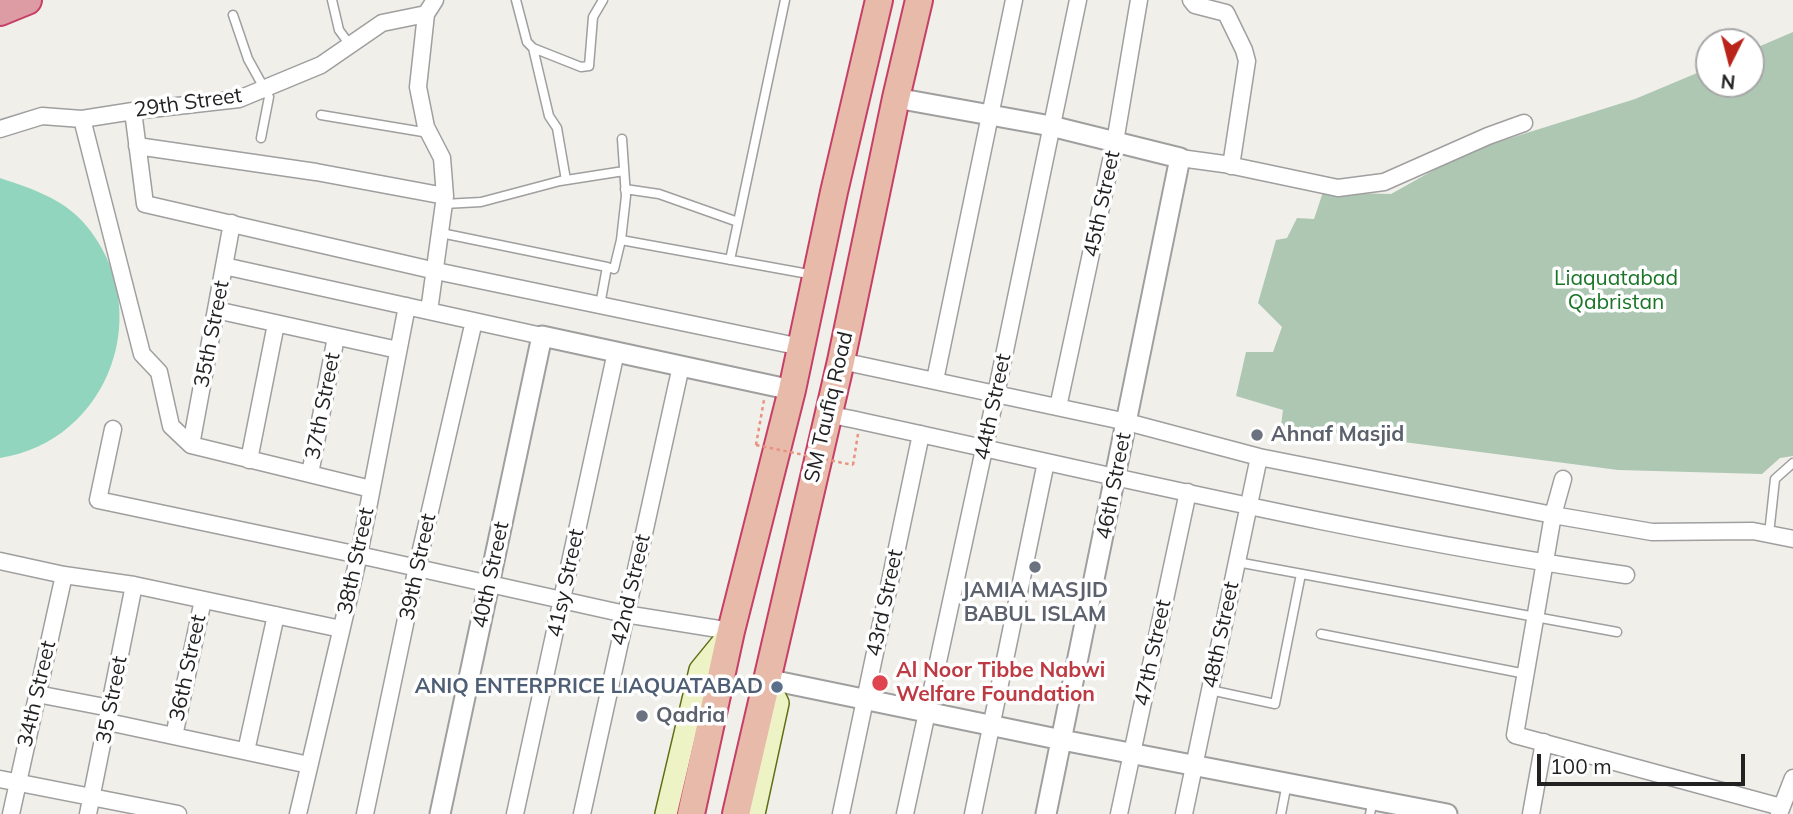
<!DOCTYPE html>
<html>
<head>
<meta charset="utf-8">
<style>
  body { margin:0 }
  #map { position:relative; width:1793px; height:814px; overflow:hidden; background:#f1efea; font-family:Mulish,sans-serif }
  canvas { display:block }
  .north { position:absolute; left:1695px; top:28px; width:70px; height:70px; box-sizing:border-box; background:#fff; border:2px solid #a7a7a7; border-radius:50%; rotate:186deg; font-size:19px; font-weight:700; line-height:28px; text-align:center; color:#222 }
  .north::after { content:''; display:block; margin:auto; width:24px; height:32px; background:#b9231a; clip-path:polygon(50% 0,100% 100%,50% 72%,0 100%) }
  .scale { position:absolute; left:1537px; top:754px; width:208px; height:32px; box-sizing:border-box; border:4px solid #222; border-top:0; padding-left:9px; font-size:21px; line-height:24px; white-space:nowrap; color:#222; -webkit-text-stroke:5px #fff; paint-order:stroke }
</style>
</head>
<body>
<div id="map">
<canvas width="1793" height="814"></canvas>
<div class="north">N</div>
<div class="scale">100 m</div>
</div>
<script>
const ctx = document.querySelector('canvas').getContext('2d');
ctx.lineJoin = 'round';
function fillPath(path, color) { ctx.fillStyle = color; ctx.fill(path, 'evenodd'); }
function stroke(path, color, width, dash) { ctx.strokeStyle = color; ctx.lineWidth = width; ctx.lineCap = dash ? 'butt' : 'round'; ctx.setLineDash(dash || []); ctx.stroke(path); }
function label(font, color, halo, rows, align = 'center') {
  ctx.font = font + ' Mulish,sans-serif'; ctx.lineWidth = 7; ctx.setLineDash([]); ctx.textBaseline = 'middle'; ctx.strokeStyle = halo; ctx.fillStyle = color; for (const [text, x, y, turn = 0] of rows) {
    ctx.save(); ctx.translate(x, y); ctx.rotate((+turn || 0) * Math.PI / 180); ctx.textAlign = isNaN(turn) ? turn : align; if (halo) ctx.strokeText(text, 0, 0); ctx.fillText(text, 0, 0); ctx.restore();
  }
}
fillPath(new Path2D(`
  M1793,32V456L1780,458L1762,474L1618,470L1281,426L1283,410L1236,396L1246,352H1273L1282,327L1258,303L1276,240L1287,238L1297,218L1314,219L1323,192L1391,194L1466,152L1635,99L1709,68V84H1751V50Z`), '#adc7b3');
fillPath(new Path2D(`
  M0,178C30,188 62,198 84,223C158,308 110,441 0,458Z`), '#92d5bf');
const service = new Path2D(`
  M332,0L339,30L350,45
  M516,0L527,42L533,48L549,116L557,128L566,180
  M233,15L248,59L269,97L261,138
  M533,48L581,67L589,66L593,17L603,0
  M321,115L429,133
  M625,189L659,194L738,222
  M444,204L481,202L560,181L624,171
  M441,233L607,267L600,305
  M621,240L814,275
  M730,260L785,0
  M607,267L614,269L621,240L626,196L622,139
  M1769,534L1775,479L1793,463
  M1237,562L1617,632
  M1321,634L1526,674
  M1210,690L1275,704L1301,574
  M1281,814L1287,783
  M1370,814L1373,800`);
const minor = new Path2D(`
  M1191,0L1195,5L1226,13L1244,50L1247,61L1231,166
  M426,14L418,87L426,127L442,158L445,196L429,311
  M133,111L145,204L436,271L801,347
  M82,119L142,354L159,372L171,426L191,445L371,489
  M0,129L42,116L82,119L133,111L239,99L321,65L382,23L426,14L435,0
  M137,146L316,172L445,196
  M1180,158L1224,164L1338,188L1384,182L1488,136L1524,123
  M224,266L542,336
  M216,310L398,350
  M841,361L1127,422L1259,457L1553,515L1652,532L1753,531L1793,539
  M935,380L1014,0
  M1058,407L1115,142L1139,0
  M828,414C1094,471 1358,536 1626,575
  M113,429L98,500L359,555L625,614L731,631
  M191,445L232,223
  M249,460L276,324
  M310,474L336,337
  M1563,479L1553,515L1515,735L1781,807
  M0,561L64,575L134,585L341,629
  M37,694L110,708
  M108,722L309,765
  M174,736L203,600
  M246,751L276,615
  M0,779L178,814
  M11,814L64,575
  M88,814L134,585
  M298,814L359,555L407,306
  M365,814L417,567L474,321
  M515,814L616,352
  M582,814L681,366
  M841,814L921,434
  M905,814L996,394L1078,0
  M973,814L1046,462
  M1119,814L1188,492
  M1184,814L1259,457
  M1531,814L1544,742
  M1779,814L1793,778`);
const tertiary = new Path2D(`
  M896,98L1051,126L1180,158L1046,814
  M766,679L1062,740L1447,814
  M440,814L542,336L792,390`);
const secondary = new Path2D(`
  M666,814L700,670L731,632
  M754,814L778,703L766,679`);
const trunk = new Path2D(`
  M691,814L731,631L792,390L834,192L879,0
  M736,814L841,361L896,98L919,0`);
const motorway = new Path2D(`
  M0,11L27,0`);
stroke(service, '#9f9f9f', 11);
stroke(minor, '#9f9f9f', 19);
stroke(tertiary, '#9f9f9f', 23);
stroke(secondary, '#5f6e13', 24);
stroke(trunk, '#c63f66', 30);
stroke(motorway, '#c63f66', 32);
stroke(new Path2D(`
  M756,445L764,400
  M853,465L858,434`), '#e99282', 2.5, [3.5, 3.5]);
stroke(service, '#fff', 8);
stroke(minor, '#fff', 16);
stroke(tertiary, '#fff', 19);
stroke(secondary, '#eef3c5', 21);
stroke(trunk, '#e7baa9', 26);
stroke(motorway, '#dd9ca4', 28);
stroke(new Path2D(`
  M756,445L853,465`), '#e99282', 2.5, [3.5, 3.5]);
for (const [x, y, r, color] of [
  [1257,435,7,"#6b7280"],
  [1035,567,7,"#6b7280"],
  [880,683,9,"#e0444e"],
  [777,687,7,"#5c6f8a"],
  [642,716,7,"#6b7280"]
]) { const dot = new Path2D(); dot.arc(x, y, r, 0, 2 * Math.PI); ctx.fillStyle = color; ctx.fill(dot); stroke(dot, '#fff', 2.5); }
label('21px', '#222', '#fff', [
  ["29th Street",188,103,-8],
  ["45th Street",1102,204,-78],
  ["35th Street",212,334,-79],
  ["37th Street",323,406,-79],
  ["SM Taufiq Road",829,407,-77],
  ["44th Street",993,407,-78],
  ["46th Street",1114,486,-79],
  ["38th Street",356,561,-78],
  ["39th Street",418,567,-78],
  ["40th Street",491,575,-78],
  ["41sy Street",566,583,-78],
  ["42nd Street",631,590,-77],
  ["43rd Street",885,603,-78],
  ["48th Street",1221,635,-78],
  ["47th Street",1153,653,-78],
  ["36th Street",188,668,-78],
  ["34th Street",37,694,-77],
  ["35 Street",112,700,-79]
]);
label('21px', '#1a7527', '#fff', [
  ["Liaquatabad",1616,279],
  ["Qabristan",1616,303]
]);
label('bold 21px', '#5b616d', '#fff', [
  ["Ahnaf Masjid",1271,435],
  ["JAMIA MASJID",1035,591,"center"],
  ["BABUL ISLAM",1035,615,"center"],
  ["Qadria",656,716]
], 'left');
label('bold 21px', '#be3a42', '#fff', [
  ["Al Noor Tibbe Nabwi",896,671],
  ["Welfare Foundation",896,695]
], 'left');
label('bold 21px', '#4e5e75', '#fff', [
  ["ANIQ ENTERPRICE LIAQUATABAD",763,687]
], 'right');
</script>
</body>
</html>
